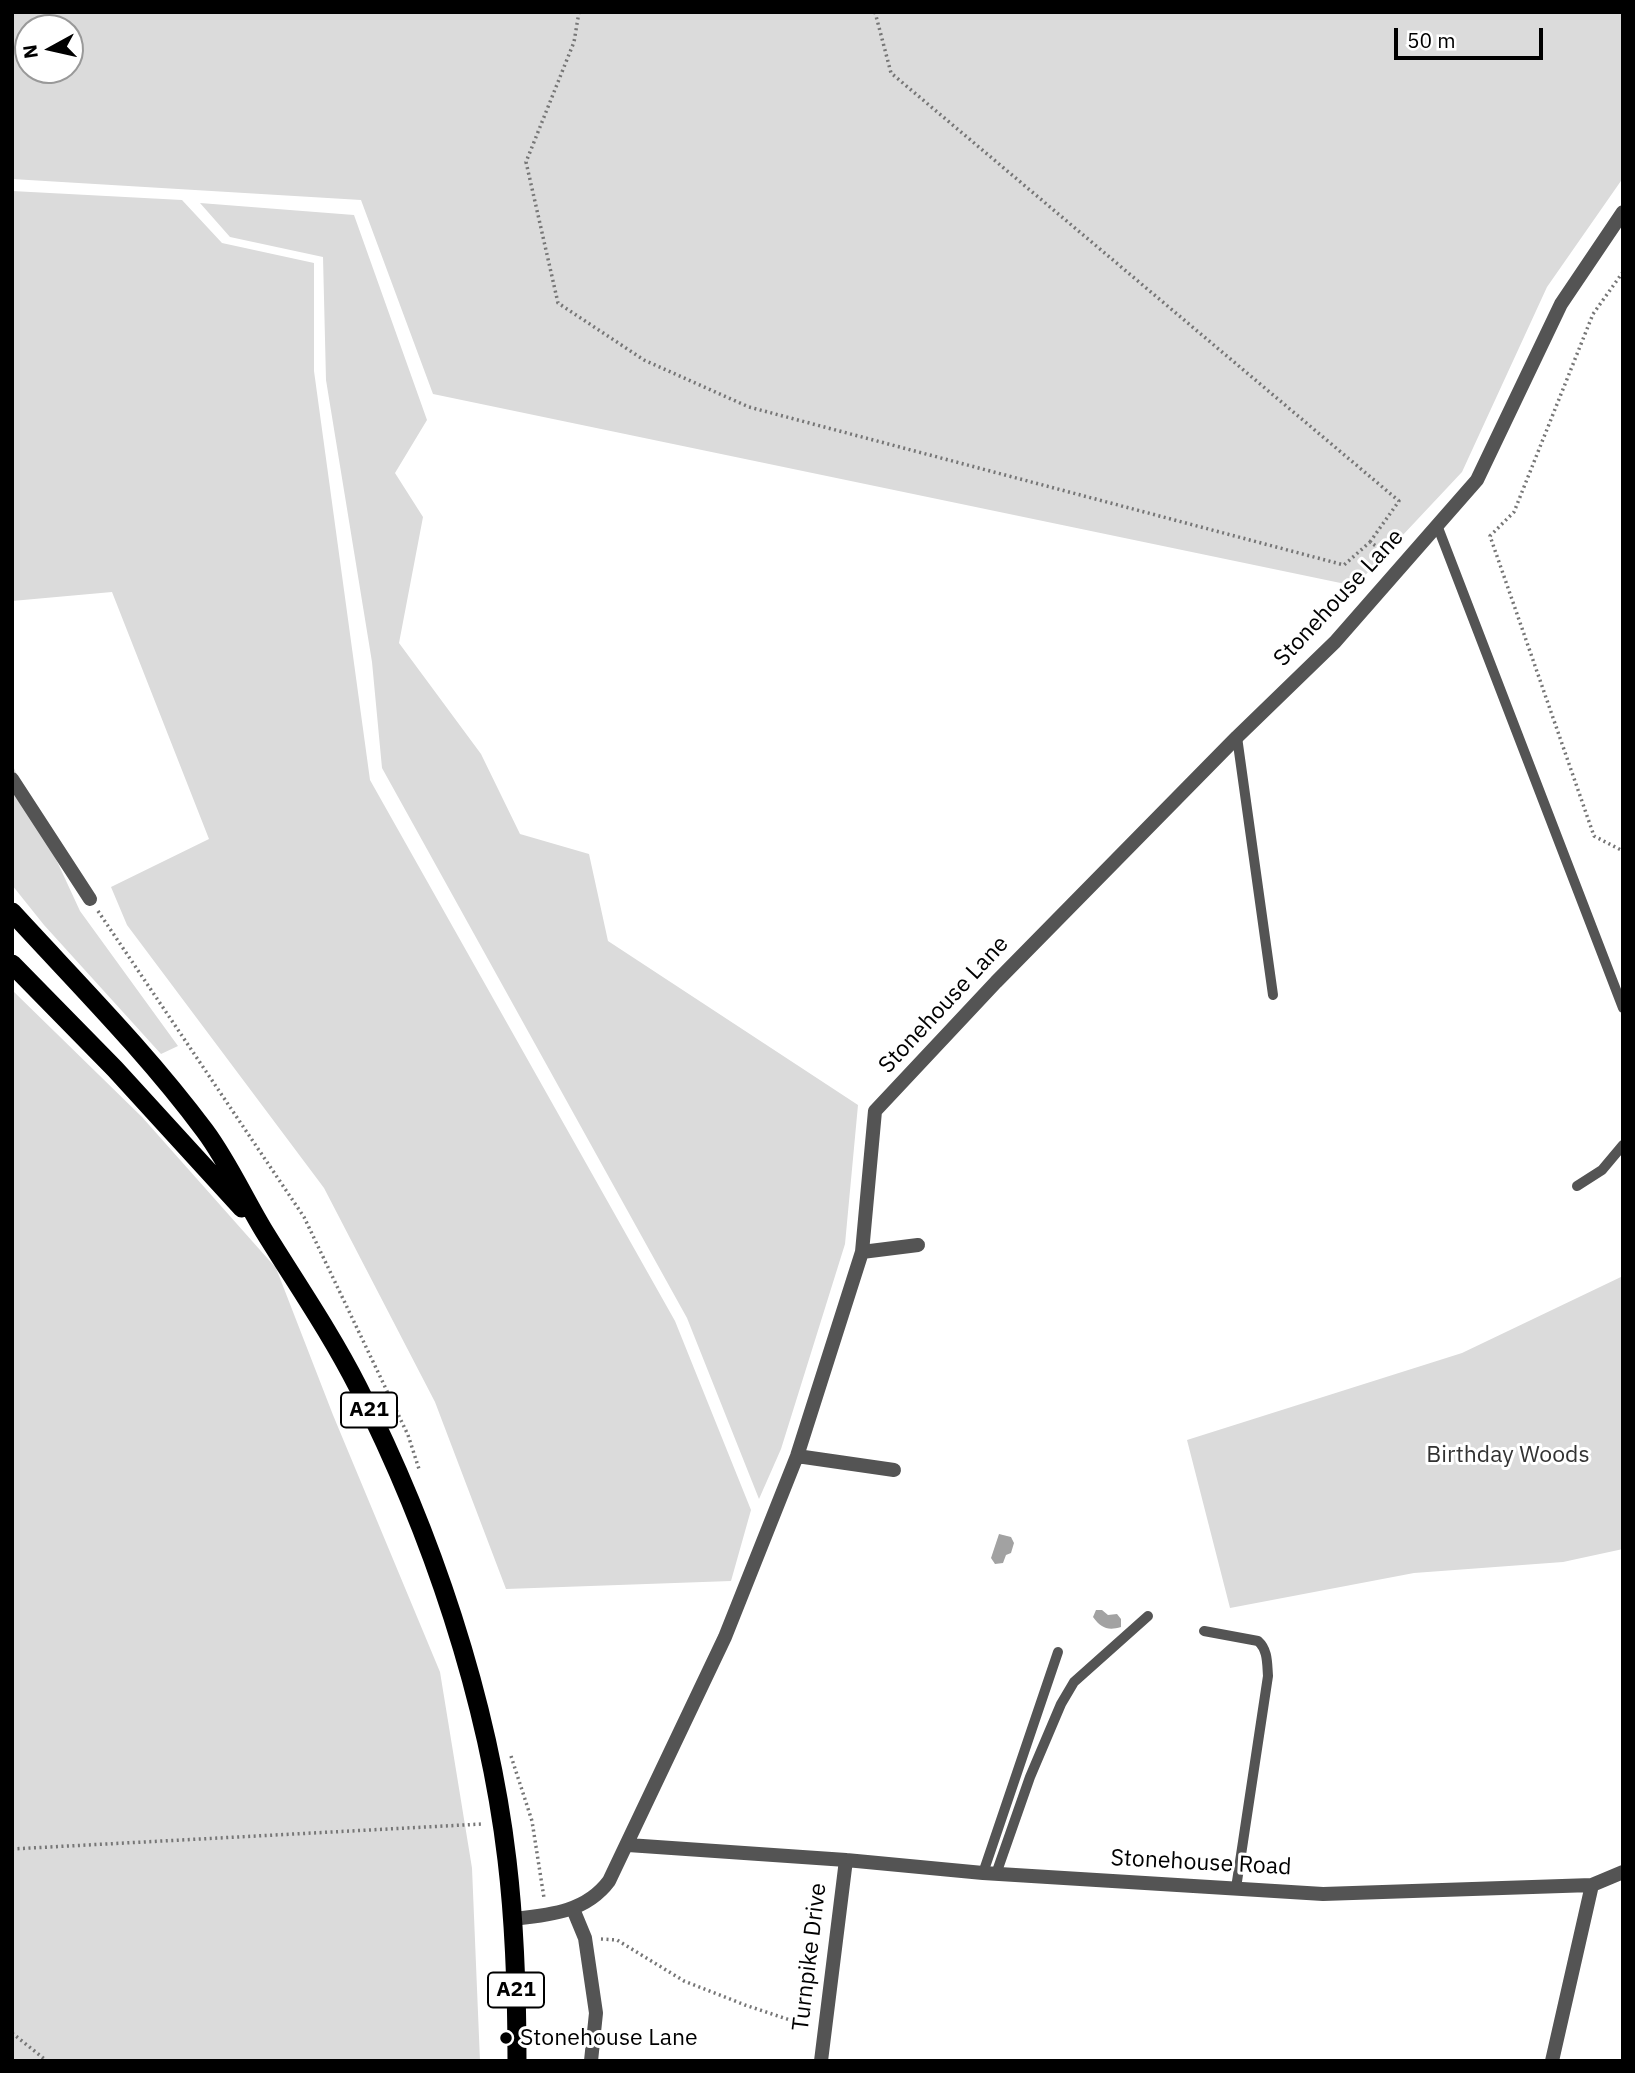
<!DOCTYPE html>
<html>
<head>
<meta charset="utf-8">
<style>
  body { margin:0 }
  #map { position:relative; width:1635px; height:2073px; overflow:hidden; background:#fff; font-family:"IBM Plex Sans",sans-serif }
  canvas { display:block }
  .frame { position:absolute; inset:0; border:14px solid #000; pointer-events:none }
  .north { position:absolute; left:14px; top:14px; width:70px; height:70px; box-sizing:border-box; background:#fff; border:2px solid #999; border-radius:50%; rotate:262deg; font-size:19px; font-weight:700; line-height:28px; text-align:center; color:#000 }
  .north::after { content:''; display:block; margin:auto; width:24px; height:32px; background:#000; clip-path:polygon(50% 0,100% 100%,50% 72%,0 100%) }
  .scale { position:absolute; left:1394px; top:28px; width:149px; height:32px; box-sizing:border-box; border:4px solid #000; border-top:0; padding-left:9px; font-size:21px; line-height:24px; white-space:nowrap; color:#000; -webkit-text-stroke:5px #fff; paint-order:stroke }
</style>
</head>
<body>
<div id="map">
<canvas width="1635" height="2073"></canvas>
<div class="frame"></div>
<div class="north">N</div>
<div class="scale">50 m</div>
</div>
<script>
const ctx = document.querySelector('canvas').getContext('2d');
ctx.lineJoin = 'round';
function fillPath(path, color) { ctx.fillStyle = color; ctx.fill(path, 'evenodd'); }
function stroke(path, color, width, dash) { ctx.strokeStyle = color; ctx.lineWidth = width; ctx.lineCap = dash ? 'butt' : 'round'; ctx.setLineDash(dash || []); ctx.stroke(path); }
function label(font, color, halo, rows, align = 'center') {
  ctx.font = font + ' "IBM Plex Sans",sans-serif'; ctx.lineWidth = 6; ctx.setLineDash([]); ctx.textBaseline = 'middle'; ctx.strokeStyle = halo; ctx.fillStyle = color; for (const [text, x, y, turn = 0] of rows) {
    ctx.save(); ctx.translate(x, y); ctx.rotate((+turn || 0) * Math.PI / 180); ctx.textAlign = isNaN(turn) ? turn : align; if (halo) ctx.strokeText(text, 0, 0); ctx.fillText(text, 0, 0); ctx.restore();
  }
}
fillPath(new Path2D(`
  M12,12H1623V178L1547,287L1462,472L1355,586L433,394L361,200L12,179ZM70,28V70H28V28Z
  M12,191L182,200L222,243L314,263V371L370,780L675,1321L751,1510L731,1581L506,1589L435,1402L324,1188L127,925L111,887L209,839L112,592L12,601Z
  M200,203L354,215L427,420L395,473L423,517L399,643L481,754L520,834L589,854L608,941L858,1105L845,1244L781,1449L759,1499L687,1318L382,768L372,662L326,380L323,257L230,237Z
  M12,764L80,911L178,1046L161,1054L44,925L12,885Z
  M12,990L142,1117L276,1268L333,1415L440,1672L472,1868L480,2061H12Z
  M1623,1276V1549L1563,1562L1414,1573L1230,1608L1187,1440L1462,1353Z`), '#dbdbdb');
fillPath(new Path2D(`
  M999,1534L1011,1537L1014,1543L1011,1553L1006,1555L1003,1563L995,1564L991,1558Z
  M1096,1610H1102L1108,1615L1117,1614L1121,1619V1627C1108,1631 1101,1628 1093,1617Z`), '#a2a2a2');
stroke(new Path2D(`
  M579,12L574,42L526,162L558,303L644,360L749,407L1344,565L1370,542L1391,556
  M875,12L891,73L1399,501L1370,542
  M1623,272L1593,314L1514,512L1490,536L1594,836L1623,851
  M98,911L304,1217L408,1435L419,1469
  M511,1756L532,1821L544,1898
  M12,1849L482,1824
  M601,1939L617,1940L684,1981L745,2005L808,2026
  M12,2033L47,2061`), '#767676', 3.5, [2, 3.5]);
stroke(new Path2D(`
  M1437,525L1623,1008
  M1237,737L1273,995
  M1577,1186L1602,1170L1623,1145
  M1204,1631L1258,1641C1268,1650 1267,1663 1268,1676L1236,1888
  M983,1873L1058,1652
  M996,1874L1030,1777L1061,1704L1074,1682L1148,1616`), '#545454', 10);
stroke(new Path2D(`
  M12,779L90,899
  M862,1252L918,1245
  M797,1456L894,1470
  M628,1845L846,1860L983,1873L1323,1894L1592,1885L1552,2061
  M1592,1885L1623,1872
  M573,1909L585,1938L596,2013L591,2061
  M513,1919C550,1915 586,1912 609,1881L725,1637L797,1456L862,1252L875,1111L996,982L1237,737L1335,642L1477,480L1561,304L1623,212
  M821,2061L846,1860`), '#545454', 14);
stroke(new Path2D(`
  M12,912C78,984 147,1053 205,1131C228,1162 244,1198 264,1231C296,1283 330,1332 358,1387C431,1531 488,1699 507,1860C515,1927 517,1994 517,2061
  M12,964L115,1069L242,1208`), '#000', 19);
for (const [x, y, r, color] of [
  [506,2038,7,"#000"]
]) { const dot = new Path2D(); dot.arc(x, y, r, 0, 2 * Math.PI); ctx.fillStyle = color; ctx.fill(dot); stroke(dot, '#fff', 2.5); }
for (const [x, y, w] of [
  [369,1410,56],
  [516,1990,56]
]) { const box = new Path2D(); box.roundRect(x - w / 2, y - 17.5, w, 35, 5); ctx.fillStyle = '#fff'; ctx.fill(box); stroke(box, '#000', 2); }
label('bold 21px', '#000', null, [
  ["A21",369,1410],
  ["A21",516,1990]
]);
label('23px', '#000', '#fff', [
  ["Stonehouse Lane",1339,598,-47],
  ["Stonehouse Lane",944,1005,-47],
  ["Stonehouse Road",1201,1863,3],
  ["Turnpike Drive",810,1957,-83]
]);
label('23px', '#323232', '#fff', [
  ["Birthday Woods",1508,1455]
]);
label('23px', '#000', '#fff', [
  ["Stonehouse Lane",520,2038]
], 'left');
</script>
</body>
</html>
